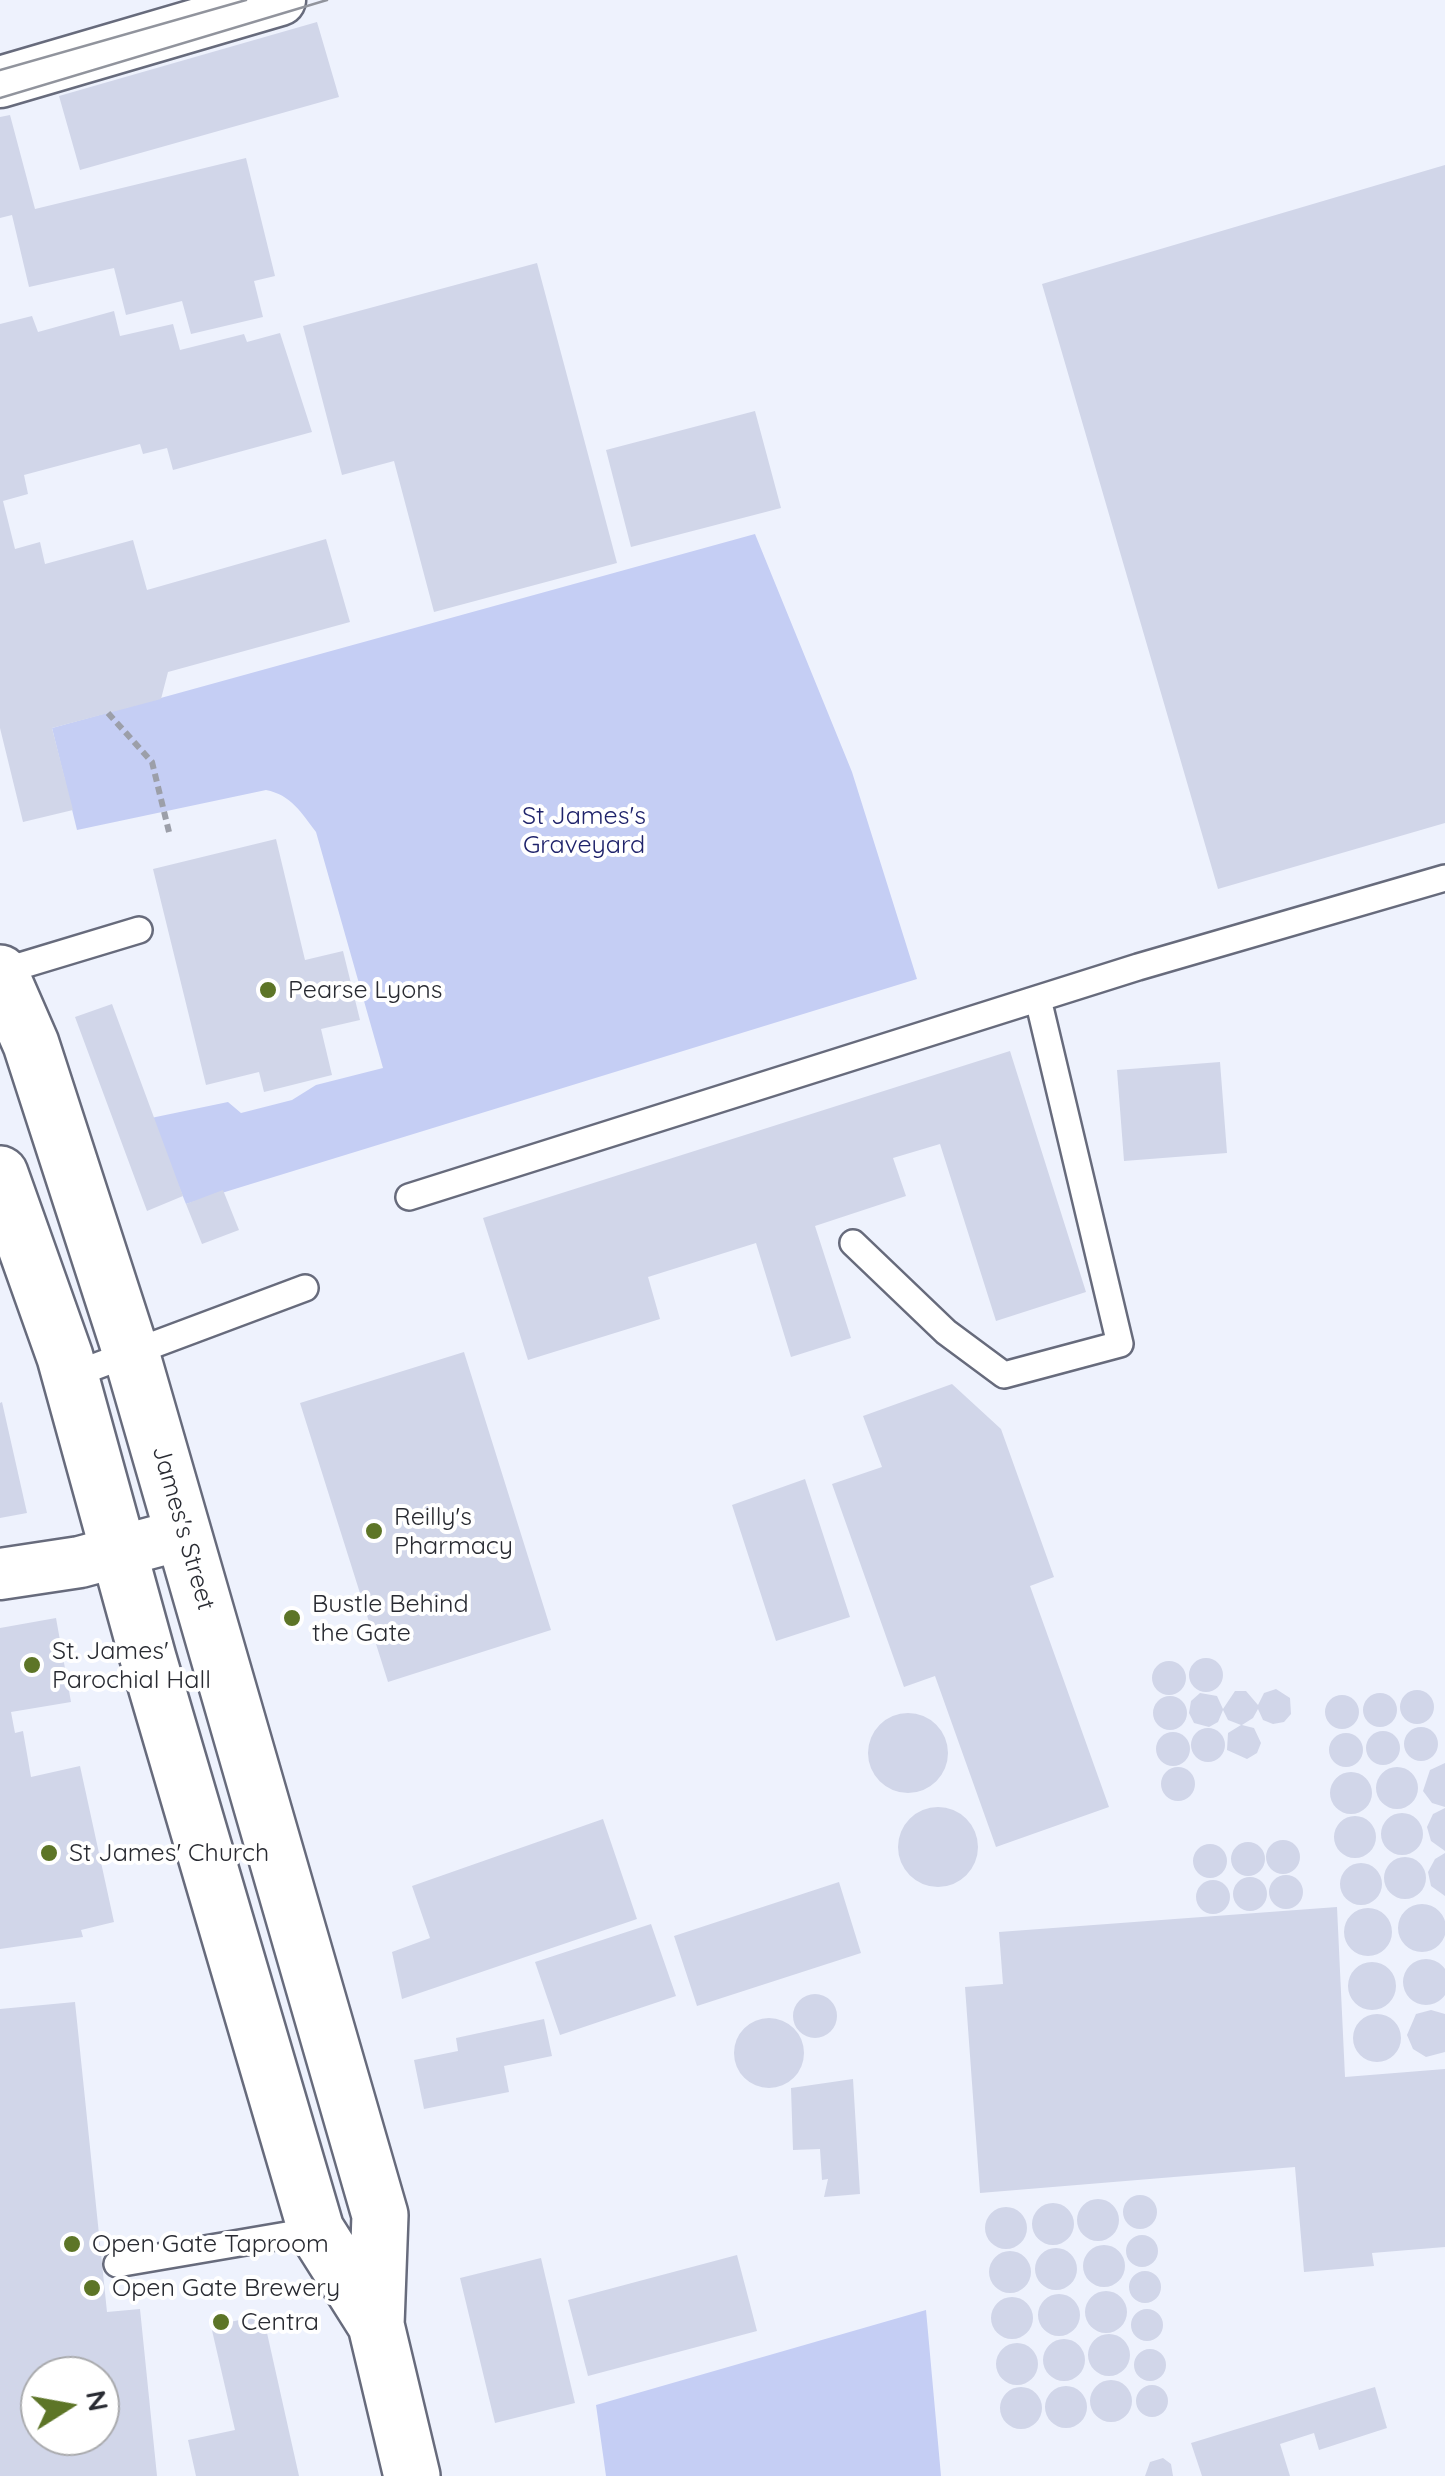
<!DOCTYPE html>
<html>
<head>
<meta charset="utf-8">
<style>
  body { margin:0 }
  #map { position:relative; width:1445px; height:2476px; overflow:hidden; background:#eef2fd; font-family:Quicksand,sans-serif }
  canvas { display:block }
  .north { position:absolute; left:20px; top:2356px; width:100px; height:100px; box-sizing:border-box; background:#fff; border:2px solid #a9aaad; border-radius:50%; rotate:79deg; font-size:28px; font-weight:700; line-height:40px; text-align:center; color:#292b32 }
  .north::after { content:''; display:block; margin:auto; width:35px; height:45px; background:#5d7527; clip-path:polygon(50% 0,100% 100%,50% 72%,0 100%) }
</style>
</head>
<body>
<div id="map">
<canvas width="1445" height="2476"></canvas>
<div class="north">N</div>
</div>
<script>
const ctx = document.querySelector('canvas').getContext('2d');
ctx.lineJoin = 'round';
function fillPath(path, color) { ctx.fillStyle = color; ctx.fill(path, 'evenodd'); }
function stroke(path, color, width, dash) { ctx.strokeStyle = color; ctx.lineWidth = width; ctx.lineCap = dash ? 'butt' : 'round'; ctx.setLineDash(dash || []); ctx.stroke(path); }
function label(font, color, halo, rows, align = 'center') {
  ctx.font = font + ' Quicksand,sans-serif'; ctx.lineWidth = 8; ctx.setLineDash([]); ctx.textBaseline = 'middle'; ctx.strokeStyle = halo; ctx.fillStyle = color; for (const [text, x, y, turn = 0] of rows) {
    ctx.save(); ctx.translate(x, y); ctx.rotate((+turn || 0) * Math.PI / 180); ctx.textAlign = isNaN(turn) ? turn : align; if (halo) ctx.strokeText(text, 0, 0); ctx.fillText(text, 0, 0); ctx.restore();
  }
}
fillPath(new Path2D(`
  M755,534L852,772L917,979L186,1204L151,1118L228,1102L241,1113L292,1100L316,1085L383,1068L316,832C301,812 291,795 266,790L77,830L52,728Z
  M926,2310L941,2476H606L596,2405Z`), '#c5cef4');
fillPath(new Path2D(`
  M317,22L339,97L80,170L59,96Z
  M10,115L35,209L246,158L275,276L254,281L263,317L191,334L182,301L126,315L114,268L29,287L12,215L0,218V117Z
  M1445,165V823L1218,889L1042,284Z
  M537,263L617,563L434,612L394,461L342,475L303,326Z
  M114,311L120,336L173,324L180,350L244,334L247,342L280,333L312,432L173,470L167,448L143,454L140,444L24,475L28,494L3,501L15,549L40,542L45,564L133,540L147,590L326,539L350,622L168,672L161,699L52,728L73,810L23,822L0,728V324L32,316L38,332Z
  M755,411L781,508L631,547L606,450Z
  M276,839L305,960L343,951L360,1020L321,1029L332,1075L264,1092L259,1072L206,1085L153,869Z
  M112,1004L183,1196L147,1211L75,1017Z
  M1010,1051L1086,1292L996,1321L940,1144L893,1158L906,1196L815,1226L851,1338L791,1357L756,1243L648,1277L660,1319L528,1360L483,1218Z
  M1220,1062L1227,1153L1124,1161L1117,1070Z
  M223,1190L239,1230L202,1244L186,1204Z
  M464,1352L551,1630L388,1682L300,1403Z
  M952,1384L1001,1429L1054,1577L1030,1586L1109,1807L996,1847L935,1676L904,1687L832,1484L882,1467L863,1416Z
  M2,1402L27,1513L0,1518V1403Z
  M805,1479L850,1617L776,1641L732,1505Z
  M56,1618L71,1702L11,1712L15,1733L23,1731L31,1777L80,1766L114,1922L81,1930L83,1937L0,1949V1628Z
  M1189 1675a17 17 0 1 1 34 0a17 17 0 1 1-34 0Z
  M1152 1678a17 17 0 1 1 34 0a17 17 0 1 1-34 0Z
  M1276,1689L1290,1698L1291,1714L1284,1722L1273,1724L1263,1720L1258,1709L1253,1718L1242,1725L1254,1728L1261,1743L1257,1753L1247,1759L1227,1750L1228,1733L1241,1725L1228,1720L1223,1710L1218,1722L1209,1727L1194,1723L1189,1713L1191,1701L1200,1693L1217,1696L1223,1709L1235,1691H1246L1258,1705L1264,1693Z
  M1400 1707a17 17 0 1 1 34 0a17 17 0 1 1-34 0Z
  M1363 1710a17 17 0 1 1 34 0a17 17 0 1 1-34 0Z
  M1325 1712a17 17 0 1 1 34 0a17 17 0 1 1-34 0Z
  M1153 1713a17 17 0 1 1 34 0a17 17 0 1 1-34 0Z
  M868 1753a40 40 0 1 1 80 0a40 40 0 1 1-80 0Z
  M1404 1744a17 17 0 1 1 34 0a17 17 0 1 1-34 0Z
  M1191 1745a17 17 0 1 1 34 0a17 17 0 1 1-34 0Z
  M1366 1748a17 17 0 1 1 34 0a17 17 0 1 1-34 0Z
  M1156 1749a17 17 0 1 1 34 0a17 17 0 1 1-34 0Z
  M1329 1750a17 17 0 1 1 34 0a17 17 0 1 1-34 0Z
  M1445,1763V1807L1432,1803L1423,1791L1430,1770Z
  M1376 1788a21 21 0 1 1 42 0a21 21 0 1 1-42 0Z
  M1161 1784a17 17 0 1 1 34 0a17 17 0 1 1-34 0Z
  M1330 1793a21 21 0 1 1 42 0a21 21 0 1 1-42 0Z
  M898 1847a40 40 0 1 1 80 0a40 40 0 1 1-80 0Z
  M1445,1808V1851L1431,1841L1427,1827L1433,1814Z
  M1381 1834a21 21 0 1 1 42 0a21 21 0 1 1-42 0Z
  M1334 1837a21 21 0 1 1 42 0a21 21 0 1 1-42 0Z
  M603,1819L637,1919L402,1999L392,1952L430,1938L412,1886Z
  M1266 1857a17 17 0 1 1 34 0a17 17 0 1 1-34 0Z
  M1231 1859a17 17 0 1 1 34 0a17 17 0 1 1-34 0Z
  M1193 1861a17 17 0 1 1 34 0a17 17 0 1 1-34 0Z
  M1445,1853V1896L1431,1886L1428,1872L1435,1859Z
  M1384 1878a21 21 0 1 1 42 0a21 21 0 1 1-42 0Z
  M1340 1884a21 21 0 1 1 42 0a21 21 0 1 1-42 0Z
  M1269 1892a17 17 0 1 1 34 0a17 17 0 1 1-34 0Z
  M1233 1894a17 17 0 1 1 34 0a17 17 0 1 1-34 0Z
  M1196 1897a17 17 0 1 1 34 0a17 17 0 1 1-34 0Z
  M839,1882L861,1953L697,2006L674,1936Z
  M1398 1928a24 24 0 1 1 48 0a24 24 0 1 1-48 0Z
  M1337,1907L1345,2077L1445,2069V2247L1372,2253L1374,2266L1304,2272L1295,2167L980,2193L965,1987L1003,1984L999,1932Z
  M1344 1932a24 24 0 1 1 48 0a24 24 0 1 1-48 0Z
  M651,1924L676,1996L560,2035L535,1962Z
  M1403 1982a23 23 0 1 1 46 0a23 23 0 1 1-46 0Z
  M1348 1986a24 24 0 1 1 48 0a24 24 0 1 1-48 0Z
  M793 2016a22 22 0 1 1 44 0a22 22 0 1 1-44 0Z
  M75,2002L107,2312L140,2309L157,2476H0V2009ZM40,2376H100V2436H40Z
  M1431,2010L1445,2014V2052L1426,2057L1413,2049L1407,2035L1416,2014Z
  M1353 2038a24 24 0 1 1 48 0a24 24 0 1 1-48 0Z
  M734 2053a35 35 0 1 1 70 0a35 35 0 1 1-70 0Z
  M544,2019L552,2056L504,2066L509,2092L424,2109L414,2060L458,2051L456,2038Z
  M853,2079L860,2194L824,2197L828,2179L822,2180L820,2149L793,2150L791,2088Z
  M1123 2212a17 17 0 1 1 34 0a17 17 0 1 1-34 0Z
  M1077 2220a21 21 0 1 1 42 0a21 21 0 1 1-42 0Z
  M1032 2224a21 21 0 1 1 42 0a21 21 0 1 1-42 0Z
  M985 2228a21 21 0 1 1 42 0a21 21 0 1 1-42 0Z
  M1126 2251a16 16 0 1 1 32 0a16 16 0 1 1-32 0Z
  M1083 2266a21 21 0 1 1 42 0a21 21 0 1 1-42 0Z
  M1035 2269a21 21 0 1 1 42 0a21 21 0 1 1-42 0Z
  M989 2272a21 21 0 1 1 42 0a21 21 0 1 1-42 0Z
  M737,2255L757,2331L588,2376L568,2300Z
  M541,2258L575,2403L495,2423L460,2278Z
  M1129 2287a16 16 0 1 1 32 0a16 16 0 1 1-32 0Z
  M1085 2312a21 21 0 1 1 42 0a21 21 0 1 1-42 0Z
  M1038 2315a21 21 0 1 1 42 0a21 21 0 1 1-42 0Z
  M991 2318a21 21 0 1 1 42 0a21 21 0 1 1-42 0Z
  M1131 2325a16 16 0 1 1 32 0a16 16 0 1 1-32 0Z
  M263,2315L299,2476H196L188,2440L235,2430L211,2326Z
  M1088 2355a21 21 0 1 1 42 0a21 21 0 1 1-42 0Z
  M1043 2360a21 21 0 1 1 42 0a21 21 0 1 1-42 0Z
  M996 2364a21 21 0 1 1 42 0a21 21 0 1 1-42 0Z
  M1134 2365a16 16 0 1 1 32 0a16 16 0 1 1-32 0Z
  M1090 2401a21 21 0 1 1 42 0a21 21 0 1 1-42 0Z
  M1136 2401a16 16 0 1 1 32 0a16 16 0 1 1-32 0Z
  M1045 2407a21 21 0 1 1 42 0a21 21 0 1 1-42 0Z
  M1375,2387L1387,2428L1319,2450L1314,2433L1280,2444L1290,2476H1202L1191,2443Z
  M1000 2408a21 21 0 1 1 42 0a21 21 0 1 1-42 0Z
  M1163,2458L1171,2464L1173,2476H1145L1150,2462Z`), '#d1d6e9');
const lane = new Path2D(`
  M0,972L139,930
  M409,1197L1138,967L1445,878
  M853,1243L946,1332L1004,1375L1120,1344L1038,999
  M70,1376L305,1288
  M117,2264L316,2230`);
const street = new Path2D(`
  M0,82L280,0
  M0,1574L80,1562L184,1534`);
const secondary = new Path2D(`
  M0,973L31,1044L132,1356L380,2215L376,2325L412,2476
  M0,1174L65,1357L148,1658L316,2230L376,2325`);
stroke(lane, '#676b7c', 30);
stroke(street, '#676b7c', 55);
stroke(secondary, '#676b7c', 60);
stroke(new Path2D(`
  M108,713L152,762L169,832`), '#9c9fa9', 6, [8, 5]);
stroke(lane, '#fff', 25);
stroke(street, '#fff', 50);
stroke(secondary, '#fff', 55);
stroke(new Path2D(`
  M0,70L246,0
  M0,98L327,0`), '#91949d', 2.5);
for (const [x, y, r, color] of [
  [268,990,10,"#5d7527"],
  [374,1531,10,"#5d7527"],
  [292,1618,10,"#5d7527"],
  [32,1665,10,"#5d7527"],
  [49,1853,10,"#5d7527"],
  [72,2244,10,"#5d7527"],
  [92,2288,10,"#5d7527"],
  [221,2322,10,"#5d7527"]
]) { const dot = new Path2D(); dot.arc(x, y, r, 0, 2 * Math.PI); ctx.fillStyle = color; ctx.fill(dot); stroke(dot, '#fff', 4); }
label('25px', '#1f236b', '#fff', [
  ["St James's",584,816],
  ["Graveyard",584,845]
]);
label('25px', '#292b32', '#fff', [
  ["Pearse Lyons",288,990],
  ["Reilly's",394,1517],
  ["Pharmacy",394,1546],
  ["Bustle Behind",312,1604],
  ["the Gate",312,1633],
  ["St. James'",52,1651],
  ["Parochial Hall",52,1680],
  ["St James' Church",69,1853],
  ["Open Gate Taproom",92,2244],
  ["Open Gate Brewery",112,2288],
  ["Centra",241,2322]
], 'left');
label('25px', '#292b32', '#fff', [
  ["James's Street",183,1528,74]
]);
</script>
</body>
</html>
